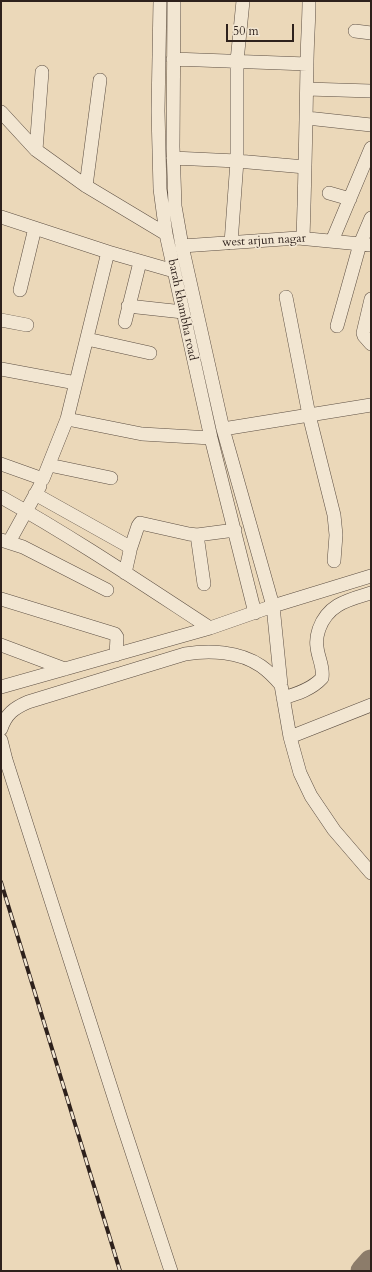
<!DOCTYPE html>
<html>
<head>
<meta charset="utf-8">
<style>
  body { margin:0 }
  #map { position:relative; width:372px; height:1272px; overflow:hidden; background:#ebd8b9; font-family:Cardo,serif }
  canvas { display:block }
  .frame { position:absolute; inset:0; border:2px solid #2e211c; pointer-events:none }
  .scale { position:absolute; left:226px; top:24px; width:68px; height:18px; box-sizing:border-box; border:2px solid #2e211c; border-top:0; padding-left:5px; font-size:12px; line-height:14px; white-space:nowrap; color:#2e211c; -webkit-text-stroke:3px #f2e6d2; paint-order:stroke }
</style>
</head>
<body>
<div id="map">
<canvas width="372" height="1272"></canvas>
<div class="frame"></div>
<div class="scale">50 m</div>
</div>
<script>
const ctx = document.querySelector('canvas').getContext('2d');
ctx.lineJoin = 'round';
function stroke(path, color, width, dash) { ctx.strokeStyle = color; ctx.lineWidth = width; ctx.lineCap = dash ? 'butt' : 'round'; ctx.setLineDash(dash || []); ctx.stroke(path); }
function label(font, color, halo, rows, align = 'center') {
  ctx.font = font + ' Cardo,serif'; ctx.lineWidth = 3; ctx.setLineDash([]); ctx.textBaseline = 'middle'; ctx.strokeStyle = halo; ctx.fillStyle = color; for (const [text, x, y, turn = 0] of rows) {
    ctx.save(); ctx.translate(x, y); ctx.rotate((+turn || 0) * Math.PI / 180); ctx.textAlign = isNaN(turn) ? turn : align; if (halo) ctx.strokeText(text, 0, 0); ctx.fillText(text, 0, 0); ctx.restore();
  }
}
stroke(new Path2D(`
  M363,1271L371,1262`), '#8c7c6a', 25);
const minor = new Path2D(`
  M160,1L158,111L160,189L166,234L211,438L255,613
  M174,1L173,147L175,206L182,246L223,429L273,606L281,685L290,737L300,773L311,796L334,830L371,873
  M355,31L371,33
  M173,59L307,64
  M307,89L371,91
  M1,112L36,150L86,186L166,234
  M307,118L371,125
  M36,150L42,72
  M173,158L237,161L305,167
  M86,186L100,80
  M329,193L350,199
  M1,217L108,252
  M303,238C305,180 306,123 307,65C307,43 309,22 309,1
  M332,241L371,148
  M231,243L237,161V61L243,1
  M182,246L298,238L371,245
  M20,290L35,228
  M286,297L309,415L334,515L336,535L334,561
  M371,299L363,333L364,336L371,344
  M128,306L183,312
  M1,320L27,325
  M125,322L140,262
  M337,326L360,244L371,218
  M87,339L150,353
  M1,369L76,383
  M67,419L142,434L211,438
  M223,429L371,405
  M1,464L43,479L67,419L108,252L174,271
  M49,465L111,478
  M35,494L128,546L130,551L125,573
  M1,497C73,537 141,583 210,628
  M197,535L204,584
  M1,540L23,547L107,590
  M9,542L40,486
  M130,550L138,526L140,523L189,534L197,535L235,530
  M1,599L115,634L117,637L116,655
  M1,645L65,669
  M1,687L210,628L273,606L371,576
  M283,698C297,694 312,689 322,678C324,667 318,658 317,647C316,641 317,635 319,629C328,604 348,600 371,593
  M1,729C6,714 14,708 28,702L185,654C209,650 239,651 261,666C268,671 275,678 281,685
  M290,737L371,705
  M1,740L6,760L121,1119L171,1271`);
stroke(minor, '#5d4f43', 14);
stroke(minor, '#f2e6d2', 13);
const rail = new Path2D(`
  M1,882L120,1271`);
stroke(rail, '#2e211c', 4);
stroke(rail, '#f2e6d2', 2.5, [8]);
label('12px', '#2e211c', '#f2e6d2', [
  ["west arjun nagar",264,241,-3],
  ["barah khambha road",182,310,78]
]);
</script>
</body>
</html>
